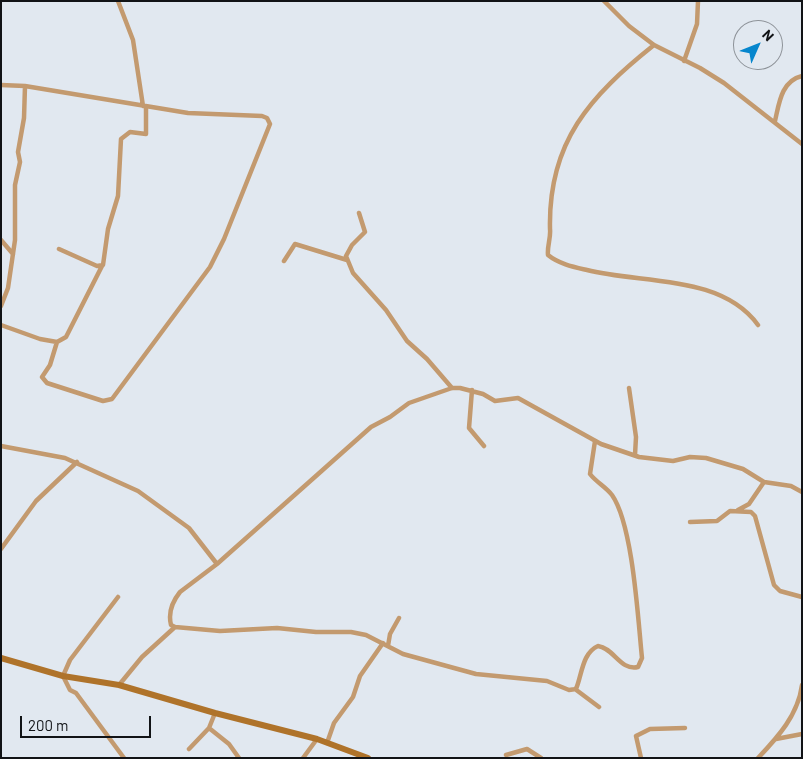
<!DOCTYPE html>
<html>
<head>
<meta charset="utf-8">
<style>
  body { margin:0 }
  #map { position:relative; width:803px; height:759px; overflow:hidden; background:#e1e8f0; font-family:Barlow,sans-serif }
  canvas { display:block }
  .frame { position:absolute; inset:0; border:2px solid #111316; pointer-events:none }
  .north { position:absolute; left:733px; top:20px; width:50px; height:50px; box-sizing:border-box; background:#e1e8f0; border:1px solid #8e9399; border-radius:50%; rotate:46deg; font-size:14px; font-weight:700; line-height:20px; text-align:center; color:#111316 }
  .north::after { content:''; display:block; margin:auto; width:18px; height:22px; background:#0686cd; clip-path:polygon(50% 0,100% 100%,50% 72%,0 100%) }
  .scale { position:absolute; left:20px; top:716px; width:131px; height:22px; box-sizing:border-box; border:2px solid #111316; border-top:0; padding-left:6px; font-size:15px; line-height:18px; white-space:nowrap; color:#111316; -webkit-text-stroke:4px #e1e8f0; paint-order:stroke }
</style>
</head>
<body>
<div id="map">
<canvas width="803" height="759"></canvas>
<div class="frame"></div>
<div class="north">N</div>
<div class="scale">200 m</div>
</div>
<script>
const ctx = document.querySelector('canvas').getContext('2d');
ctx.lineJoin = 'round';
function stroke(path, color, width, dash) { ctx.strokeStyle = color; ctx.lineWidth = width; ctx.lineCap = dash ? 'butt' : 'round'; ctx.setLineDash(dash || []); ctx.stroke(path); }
stroke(new Path2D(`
  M118,1L133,40L143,106
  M604,1L629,26L654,45L700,68L724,83L802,144
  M654,45C590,96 548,142 550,229C551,238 547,246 548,255C559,264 574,267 587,270C641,284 721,274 758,325
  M684,61L697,24L698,1
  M1,85L25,86L188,113L262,116L267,118L270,124L224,239L210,267L112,399L103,401L47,383L42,377L50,365L57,342L40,339L1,325
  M775,121C779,104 781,81 802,76
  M359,213L365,232L352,245L346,256L353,273L386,310L407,341L427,359L452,388
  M1,240L13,254
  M59,249L97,266L103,265L108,229L118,196L121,139L130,132L146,134V107
  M284,261L295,244L347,260
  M1,306L8,288L15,240V185L20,162L18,152L24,118L25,86
  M57,342L66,337L102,266
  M629,388L636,437L635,455
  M472,390L469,428L484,446
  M1,446L65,458L138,491L189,528L217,564
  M738,510L749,504L764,482
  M690,522L717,521L730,511L751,512L755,516L774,585L780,591L802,597
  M1,549L36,501L77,462
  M118,597L70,660L63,676L70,690L76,693L124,758
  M175,627L171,625C168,613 172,602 180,592L217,564L371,427L390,417L409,403L452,388H460L483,394L495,401L518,398L601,444L639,457L673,461L690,457L706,458L743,469L764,482L791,486L802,492
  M388,646L390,634L399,618
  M119,685L142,657L175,627L220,631L277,628L316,632H351L366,635L403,654L454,668L476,674L547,681L569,690L576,689C582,675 582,653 598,646C614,648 620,671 638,667L642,658C638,620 633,525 612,495C606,487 596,482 590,474L595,441
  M575,689L599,707
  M215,713L209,728L229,744L239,758
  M776,739L802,734
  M327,743L334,723L353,697L360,676L383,643
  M189,749L209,728
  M506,755L527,749L541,758
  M303,758L317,739
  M641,758L636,736L650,729L685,728
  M758,758C778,737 798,715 802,685`), '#c39a6f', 4.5);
stroke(new Path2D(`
  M1,658L63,676L119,685L215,713L317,739L368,758`), '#af732a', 6);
</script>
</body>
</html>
